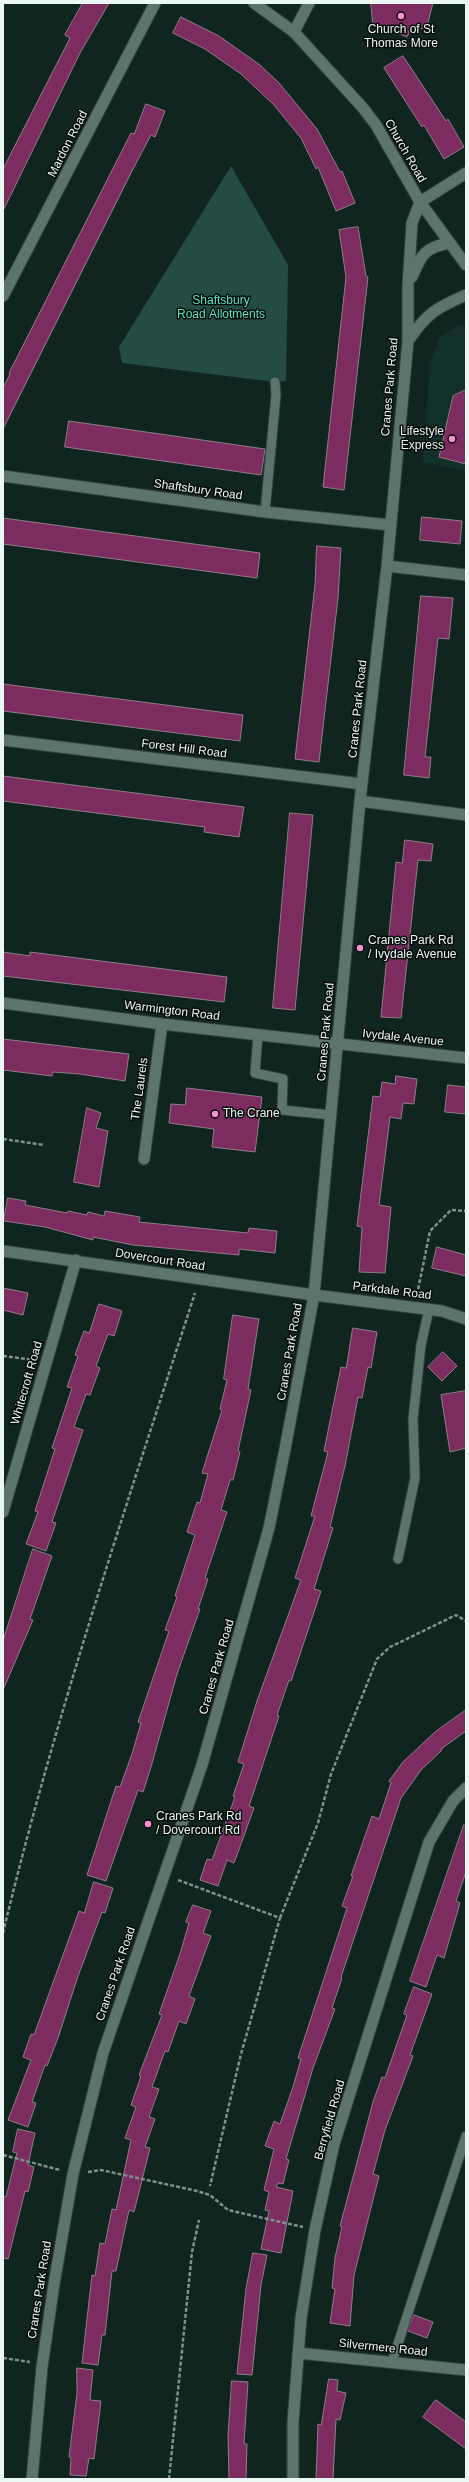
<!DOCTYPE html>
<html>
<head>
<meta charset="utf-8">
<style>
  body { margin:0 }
  #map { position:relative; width:469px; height:2482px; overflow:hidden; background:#112520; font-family:Arial,sans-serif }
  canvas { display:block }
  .frame { position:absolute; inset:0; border:4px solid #ebf7f4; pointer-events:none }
</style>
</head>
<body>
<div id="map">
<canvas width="469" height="2482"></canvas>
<div class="frame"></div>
</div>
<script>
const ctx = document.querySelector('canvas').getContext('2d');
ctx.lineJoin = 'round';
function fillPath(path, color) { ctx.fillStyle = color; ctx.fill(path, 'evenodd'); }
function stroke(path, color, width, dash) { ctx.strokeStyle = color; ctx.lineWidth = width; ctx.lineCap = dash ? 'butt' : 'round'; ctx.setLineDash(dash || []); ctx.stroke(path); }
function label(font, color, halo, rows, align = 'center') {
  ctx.font = font + ' Arial,sans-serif'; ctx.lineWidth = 3; ctx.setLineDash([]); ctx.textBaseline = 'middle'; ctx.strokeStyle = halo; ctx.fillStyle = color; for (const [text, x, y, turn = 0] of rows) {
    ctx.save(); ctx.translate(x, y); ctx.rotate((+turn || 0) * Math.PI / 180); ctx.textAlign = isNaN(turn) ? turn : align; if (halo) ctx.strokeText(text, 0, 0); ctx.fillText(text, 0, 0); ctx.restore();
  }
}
fillPath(new Path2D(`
  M460,325L466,327V471L423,462L430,362L440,337Z`), '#13312b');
fillPath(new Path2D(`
  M231,166L288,265L286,381L275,382L122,363L119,347Z`), '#244c44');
const building = new Path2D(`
  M83,3H109L80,53L3,211V169L70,38L65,35Z
  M371,3H433L426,30L413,25L407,37L373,23Z
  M181,17L219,36L260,65L279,83L317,129L340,172L342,171L355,203L336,211L318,167L316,169L301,138L273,104L241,74L205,49L173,33Z
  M403,56L446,121L448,119L464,147L444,159L424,125L422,127L384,68Z
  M146,104L165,111L155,137L151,135L133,169L3,429V388L10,374L9,373L131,133L134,134Z
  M358,227L366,276L368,277L344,490L323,487L346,277L339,230Z
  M466,390V464L439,457L453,396Z
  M69,421L265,449L261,475L65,447Z
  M422,517L462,521L460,544L420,540Z
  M3,518L260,553L257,578L3,544Z
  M317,546L341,548L338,598L319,762L295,759L315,585Z
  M421,596L453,598L449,639L438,638L425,757H431L429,778L404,775Z
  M3,684L243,715L240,741L3,711Z
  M3,776L244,807L239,837L204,832L205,827L3,801Z
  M290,813L313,815L295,1010L273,1008Z
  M405,840L433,844L431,861L418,860L401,1018L381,1017L396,862L402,863Z
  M3,952L30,956V952L227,977L224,1002L3,976Z
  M3,1039L129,1054L125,1081L80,1074L53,1072L52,1076L3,1070Z
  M396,1076L417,1079L414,1104L403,1103L401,1119L390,1117L379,1205L391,1207L385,1273L359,1272L362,1227L357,1226L373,1096L380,1097L382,1082L395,1084Z
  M448,1085L466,1087V1114L445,1112Z
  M187,1088L262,1097L255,1152L212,1147L214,1129L169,1123L171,1104L185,1105Z
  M87,1108L101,1113L96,1128L108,1131L99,1187L74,1182Z
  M8,1198L26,1201L25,1205L67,1213L68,1211L87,1215L88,1212L104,1216L105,1211L140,1217L139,1222L248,1233L249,1228L277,1231L275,1253L239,1249V1255L133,1245L93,1237V1240L45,1227L4,1221Z
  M437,1247L466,1255V1276L432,1268Z
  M3,1288L28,1293L23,1315L3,1310Z
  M99,1304L122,1311L114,1336L108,1334L96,1366L100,1368L90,1395L86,1394L74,1427L83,1430L52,1522L56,1523L46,1551L26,1544L38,1512L35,1511L55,1449L52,1448L72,1388L67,1387L78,1356L75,1355L84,1331L89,1333Z
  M233,1315L259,1319L248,1389L251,1390L238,1451L240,1452L233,1480H230L221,1510L227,1512L205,1578L208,1579L198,1609H200L177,1674L151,1767L143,1792L138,1790L106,1881L87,1875L116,1786L120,1787L132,1754L141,1723L138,1722L169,1631L165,1630L177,1597L175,1596L195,1535L187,1532L197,1502L200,1503L208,1474L202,1473L222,1410L220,1409L227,1380L224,1379Z
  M353,1328L377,1332L371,1368L368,1367L362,1398L358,1397L345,1466L330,1527L333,1528L314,1589L321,1591L291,1681L289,1680L277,1715L279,1716L249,1806L254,1808L245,1833L234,1863L227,1860L218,1886L200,1880L207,1859L212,1860L235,1797L233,1796L244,1764L238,1762L257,1701L301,1580L295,1578L315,1516H311L328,1452L324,1451L341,1367L346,1368Z
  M443,1352L457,1366L442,1381L428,1367Z
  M466,1391V1448L450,1452L441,1395Z
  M33,1549L52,1556L30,1619L33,1620L3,1690V1641Z
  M466,1710V1731L441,1749L442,1750L421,1770L401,1798L341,1977L342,1978L332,2008L335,2009L313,2068L286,2159L289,2160L283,2184L278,2183L276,2187L293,2191L281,2253L261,2249L269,2211L265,2210L269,2192L264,2190L274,2149L265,2146L274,2121L280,2124L293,2087L301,2059L298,2058L347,1908L342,1906L353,1876H351L372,1816L379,1819L391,1783L389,1781L403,1762L435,1732Z
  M464,1825L466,1826V1872L456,1901L460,1903L444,1958L437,1955L426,1987L410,1981Z
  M94,1882L113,1888L105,1913L102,1912L77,1979L58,2038L47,2066L45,2065L32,2102L36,2103L28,2127L8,2120L31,2060L23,2057L31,2034L34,2035L79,1911L84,1913Z
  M193,1905L211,1911L203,1933L211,1936L189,1996L195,1999L186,2024L179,2021L168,2052L165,2051L152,2087L159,2089L149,2117L155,2119L145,2147L150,2148L134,2212L129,2210L116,2271H112L105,2335H102L98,2365L82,2363L92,2275L95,2276L100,2243L105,2244L112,2209L116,2210L131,2140L125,2138L136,2107L131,2105L141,2076L139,2075L162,2015L159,2014L180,1954L189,1923L186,1922Z
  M414,1987L432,1994L410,2055L413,2056L385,2130L373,2174L379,2176L354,2275L350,2326L330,2323L335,2289L332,2288L335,2258L342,2227L340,2226L373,2102L382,2077L385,2078L407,2015L404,2014Z
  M18,2129L35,2133L28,2165L34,2167L28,2192L25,2191L8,2259L3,2258V2196L6,2197L17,2153L13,2152Z
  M253,2253L267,2255L261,2285L252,2375L237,2374L246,2289Z
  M414,2315L433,2322L427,2338L408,2331Z
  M77,2368L93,2370L90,2400L101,2401L94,2459L89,2458L86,2476L70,2475L71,2457H69L77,2393Z
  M329,2379L338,2380L337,2391L346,2393L340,2420L336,2419L333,2479H316L318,2424L321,2425Z
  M232,2381L248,2382L244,2444H247L246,2479H229L228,2436Z
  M436,2400L466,2422V2449L423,2417Z`);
fillPath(building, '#7c2c5f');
stroke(building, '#907d87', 1);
const service = new Path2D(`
  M265,512L276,395L275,382
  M258,1035L255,1073L283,1079L282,1110L331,1115
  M398,1559L415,1478L413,1419L421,1345L429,1309
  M392,2362L466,2136`);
const minor = new Path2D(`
  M294,32L309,3
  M412,277C422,254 424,248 449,243
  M3,296L155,3
  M408,341C427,313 436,308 466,295
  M3,476L265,512L390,525
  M387,566L466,575
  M3,740L362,784
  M360,801L466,815
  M3,1003L162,1024L466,1058
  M144,1159L162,1024
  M3,1251L314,1295L442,1311L466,1319
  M3,1512L76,1260
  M298,2353L466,2370
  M32,2479L42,2367L54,2284L73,2174L103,2053L202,1765L269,1528L285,1449L314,1295L360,801L387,566L408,341V286L412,223L420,202L466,173
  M293,2479V2422L301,2318L315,2230L334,2144L429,1842L453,1801L466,1788`);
const tertiary = new Path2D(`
  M254,3L294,32L363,108L376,125L420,202L466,265`);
stroke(service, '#34413d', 11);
stroke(minor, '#34413d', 13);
stroke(tertiary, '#34413d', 13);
stroke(new Path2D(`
  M3,1139L44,1145
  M417,1295L430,1231L451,1210L466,1211
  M3,1356L34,1360
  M178,1880L280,1918L241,2054L210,2186
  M280,1918L318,1823L331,1774L377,1659L390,1647L456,1615L466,1621
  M3,1933C55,1716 127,1504 195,1293
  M3,2155L60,2170
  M88,2172L101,2170L197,2191L210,2195L228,2210L303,2227
  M3,2358L30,2362
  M169,2479L192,2252L199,2220`), '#80908c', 2.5, [4, 2]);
stroke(service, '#5d736d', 9);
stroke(minor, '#5d736d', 11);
stroke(tertiary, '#5d736d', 11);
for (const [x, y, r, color] of [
  [401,16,4,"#f890cc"],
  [452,439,4,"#f890cc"],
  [360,948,4,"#f890cc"],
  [215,1114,4,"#f890cc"],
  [148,1824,4,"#f890cc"]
]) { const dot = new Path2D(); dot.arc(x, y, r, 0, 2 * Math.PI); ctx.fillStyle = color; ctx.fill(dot); stroke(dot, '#050c0a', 1.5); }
label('12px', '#ebf7f4', '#050c0a', [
  ["Church of St",401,30,"center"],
  ["Thomas More",401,44,"center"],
  ["Lifestyle",444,432,"right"],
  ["Express",444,446,"right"],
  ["Cranes Park Rd",368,941],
  ["/ Ivydale Avenue",368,955],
  ["The Crane",223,1114],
  ["Cranes Park Rd",156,1817],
  ["/ Dovercourt Rd",156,1831]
], 'left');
label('12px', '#ebf7f4', '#050c0a', [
  ["Mardon Road",68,144,-63],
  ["Church Road",405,151,60],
  ["Cranes Park Road",390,387,-85],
  ["Shaftsbury Road",198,490,8],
  ["Cranes Park Road",358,709,-84],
  ["Forest Hill Road",184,749,7],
  ["Warmington Road",172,1011,7],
  ["Cranes Park Road",326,1032,-85],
  ["Ivydale Avenue",403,1038,6],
  ["The Laurels",140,1089,-82],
  ["Dovercourt Road",160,1260,9],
  ["Parkdale Road",392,1291,7],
  ["Cranes Park Road",290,1352,-80],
  ["Whitecroft Road",27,1383,-74],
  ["Cranes Park Road",217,1667,-74],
  ["Cranes Park Road",116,1974,-71],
  ["Berryfield Road",330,2120,-74],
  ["Cranes Park Road",40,2290,-81],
  ["Silvermere Road",383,2348,6]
]);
label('12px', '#5ae3c9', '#050c0a', [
  ["Shaftsbury",221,301],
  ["Road Allotments",221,315]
]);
</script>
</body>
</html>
